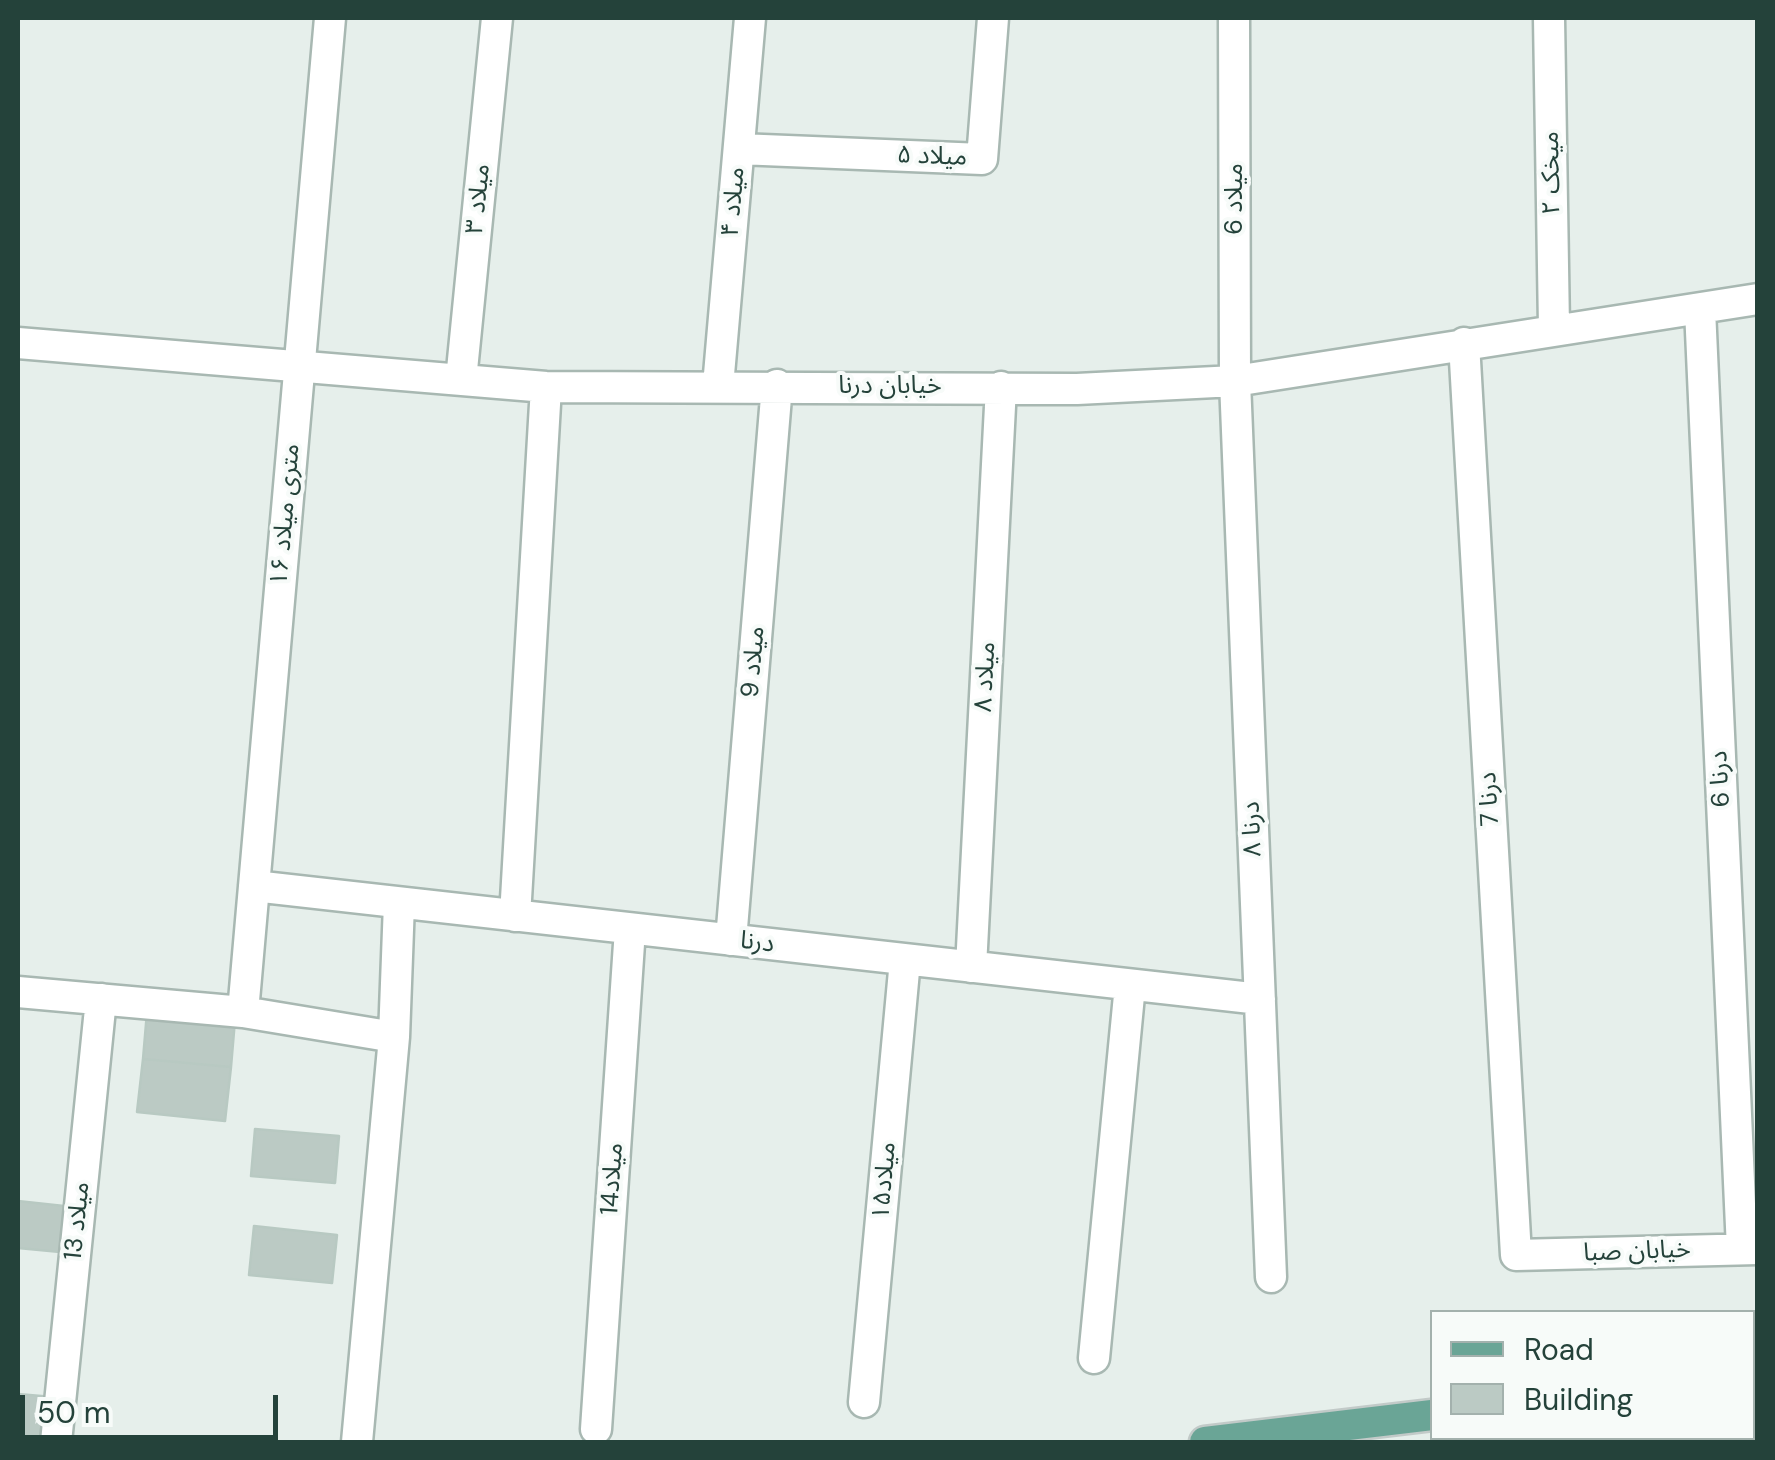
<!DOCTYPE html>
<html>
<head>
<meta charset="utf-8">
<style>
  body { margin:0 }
  #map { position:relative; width:1775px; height:1460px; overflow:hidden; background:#e6efeb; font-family:"DM Sans",sans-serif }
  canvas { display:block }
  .frame { position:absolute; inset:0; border:20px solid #24423a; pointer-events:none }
  .legend { position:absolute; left:1430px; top:1310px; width:325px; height:130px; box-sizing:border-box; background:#f7fbf9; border:2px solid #a3b1ad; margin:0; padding:12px 18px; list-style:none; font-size:30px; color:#24423a }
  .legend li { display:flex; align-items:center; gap:20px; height:50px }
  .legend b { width:50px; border:2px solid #a3b1ad }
  .scale { position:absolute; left:20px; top:1395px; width:258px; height:45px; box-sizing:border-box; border:5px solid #24423a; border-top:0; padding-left:12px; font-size:30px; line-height:35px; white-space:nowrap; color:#24423a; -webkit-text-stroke:8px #f7fbf9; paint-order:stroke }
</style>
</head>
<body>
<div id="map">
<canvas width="1775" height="1460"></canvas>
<div class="frame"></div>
<ul class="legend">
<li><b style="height:12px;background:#6aa596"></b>Road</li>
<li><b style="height:28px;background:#bbcac4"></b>Building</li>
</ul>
<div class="scale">50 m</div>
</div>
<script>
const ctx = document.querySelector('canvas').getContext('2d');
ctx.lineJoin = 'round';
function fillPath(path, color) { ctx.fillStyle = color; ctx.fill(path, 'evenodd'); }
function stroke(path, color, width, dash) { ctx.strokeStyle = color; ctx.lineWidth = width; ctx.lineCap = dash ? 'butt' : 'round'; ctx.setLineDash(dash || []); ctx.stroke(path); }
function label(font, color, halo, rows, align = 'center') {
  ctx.font = font + ' "DM Sans","Noto Sans Arabic",sans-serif'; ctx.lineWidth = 8; ctx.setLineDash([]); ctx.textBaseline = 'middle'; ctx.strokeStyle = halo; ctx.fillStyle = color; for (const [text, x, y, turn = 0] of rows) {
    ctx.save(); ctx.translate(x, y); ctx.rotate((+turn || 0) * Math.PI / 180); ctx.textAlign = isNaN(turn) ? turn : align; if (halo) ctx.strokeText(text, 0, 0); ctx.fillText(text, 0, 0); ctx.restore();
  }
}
const building = new Path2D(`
  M147,1012L235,1020L231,1067L143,1059Z
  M143,1059L231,1067L225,1121L137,1112Z
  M255,1129L339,1136L335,1183L251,1176Z
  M18,1201L64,1206L60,1252L18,1248Z
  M254,1226L337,1235L332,1283L249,1275Z
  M18,1394L53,1397L49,1442H18Z`);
fillPath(building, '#bbcac4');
stroke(building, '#b8c9c2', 2.5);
const minor = new Path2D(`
  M1234,18L1235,381L1271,1277
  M1549,18L1554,328
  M739,149L982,159L993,18
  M1700,309L1742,1249
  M18,343L546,387L1077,389L1235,381L1758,299
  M1464,343L1516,1255L1758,1249
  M461,380L497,18
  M718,386L750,18
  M254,886L1260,999
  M515,916L546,387
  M731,940L777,385
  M971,967L1001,387
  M18,992L243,1012L394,1037
  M243,1012L330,18
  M1094,1358L1130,985
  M864,1402L905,960
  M596,1429L630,929
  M56,1442L101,999
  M357,1442L394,1037L399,903`);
const major = new Path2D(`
  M1752,1368L1758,1367
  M1752,1414L1758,1413
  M1205,1442L1432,1415
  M1583,1442L1610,1438`);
stroke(minor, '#a8b8b2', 35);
stroke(major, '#c2cac8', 35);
stroke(minor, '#fff', 30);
stroke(major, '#6aa596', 30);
label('25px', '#24423a', '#f7fbf9', [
  ["میلاد ۵",932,157,2],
  ["میخک ۲",1552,173,-91],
  ["میلاد ۳",479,199,-84],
  ["میلاد 6",1235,199,-90],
  ["میلاد ۴",734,202,-85],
  ["خیابان درنا",890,386],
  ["۱۶ متری میلاد",286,515,-85],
  ["میلاد 9",754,662,-85],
  ["میلاد ۸",986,677,-87],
  ["درنا 6",1721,779,-93],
  ["درنا 7",1490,799,-93],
  ["درنا ۸",1253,829,-92],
  ["درنا",757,943,7],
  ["میلاد14",613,1179,-86],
  ["میلاد۱۵",885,1181,-85],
  ["میلاد 13",78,1221,-84],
  ["خیابان صبا",1637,1252,-2]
]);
</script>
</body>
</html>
